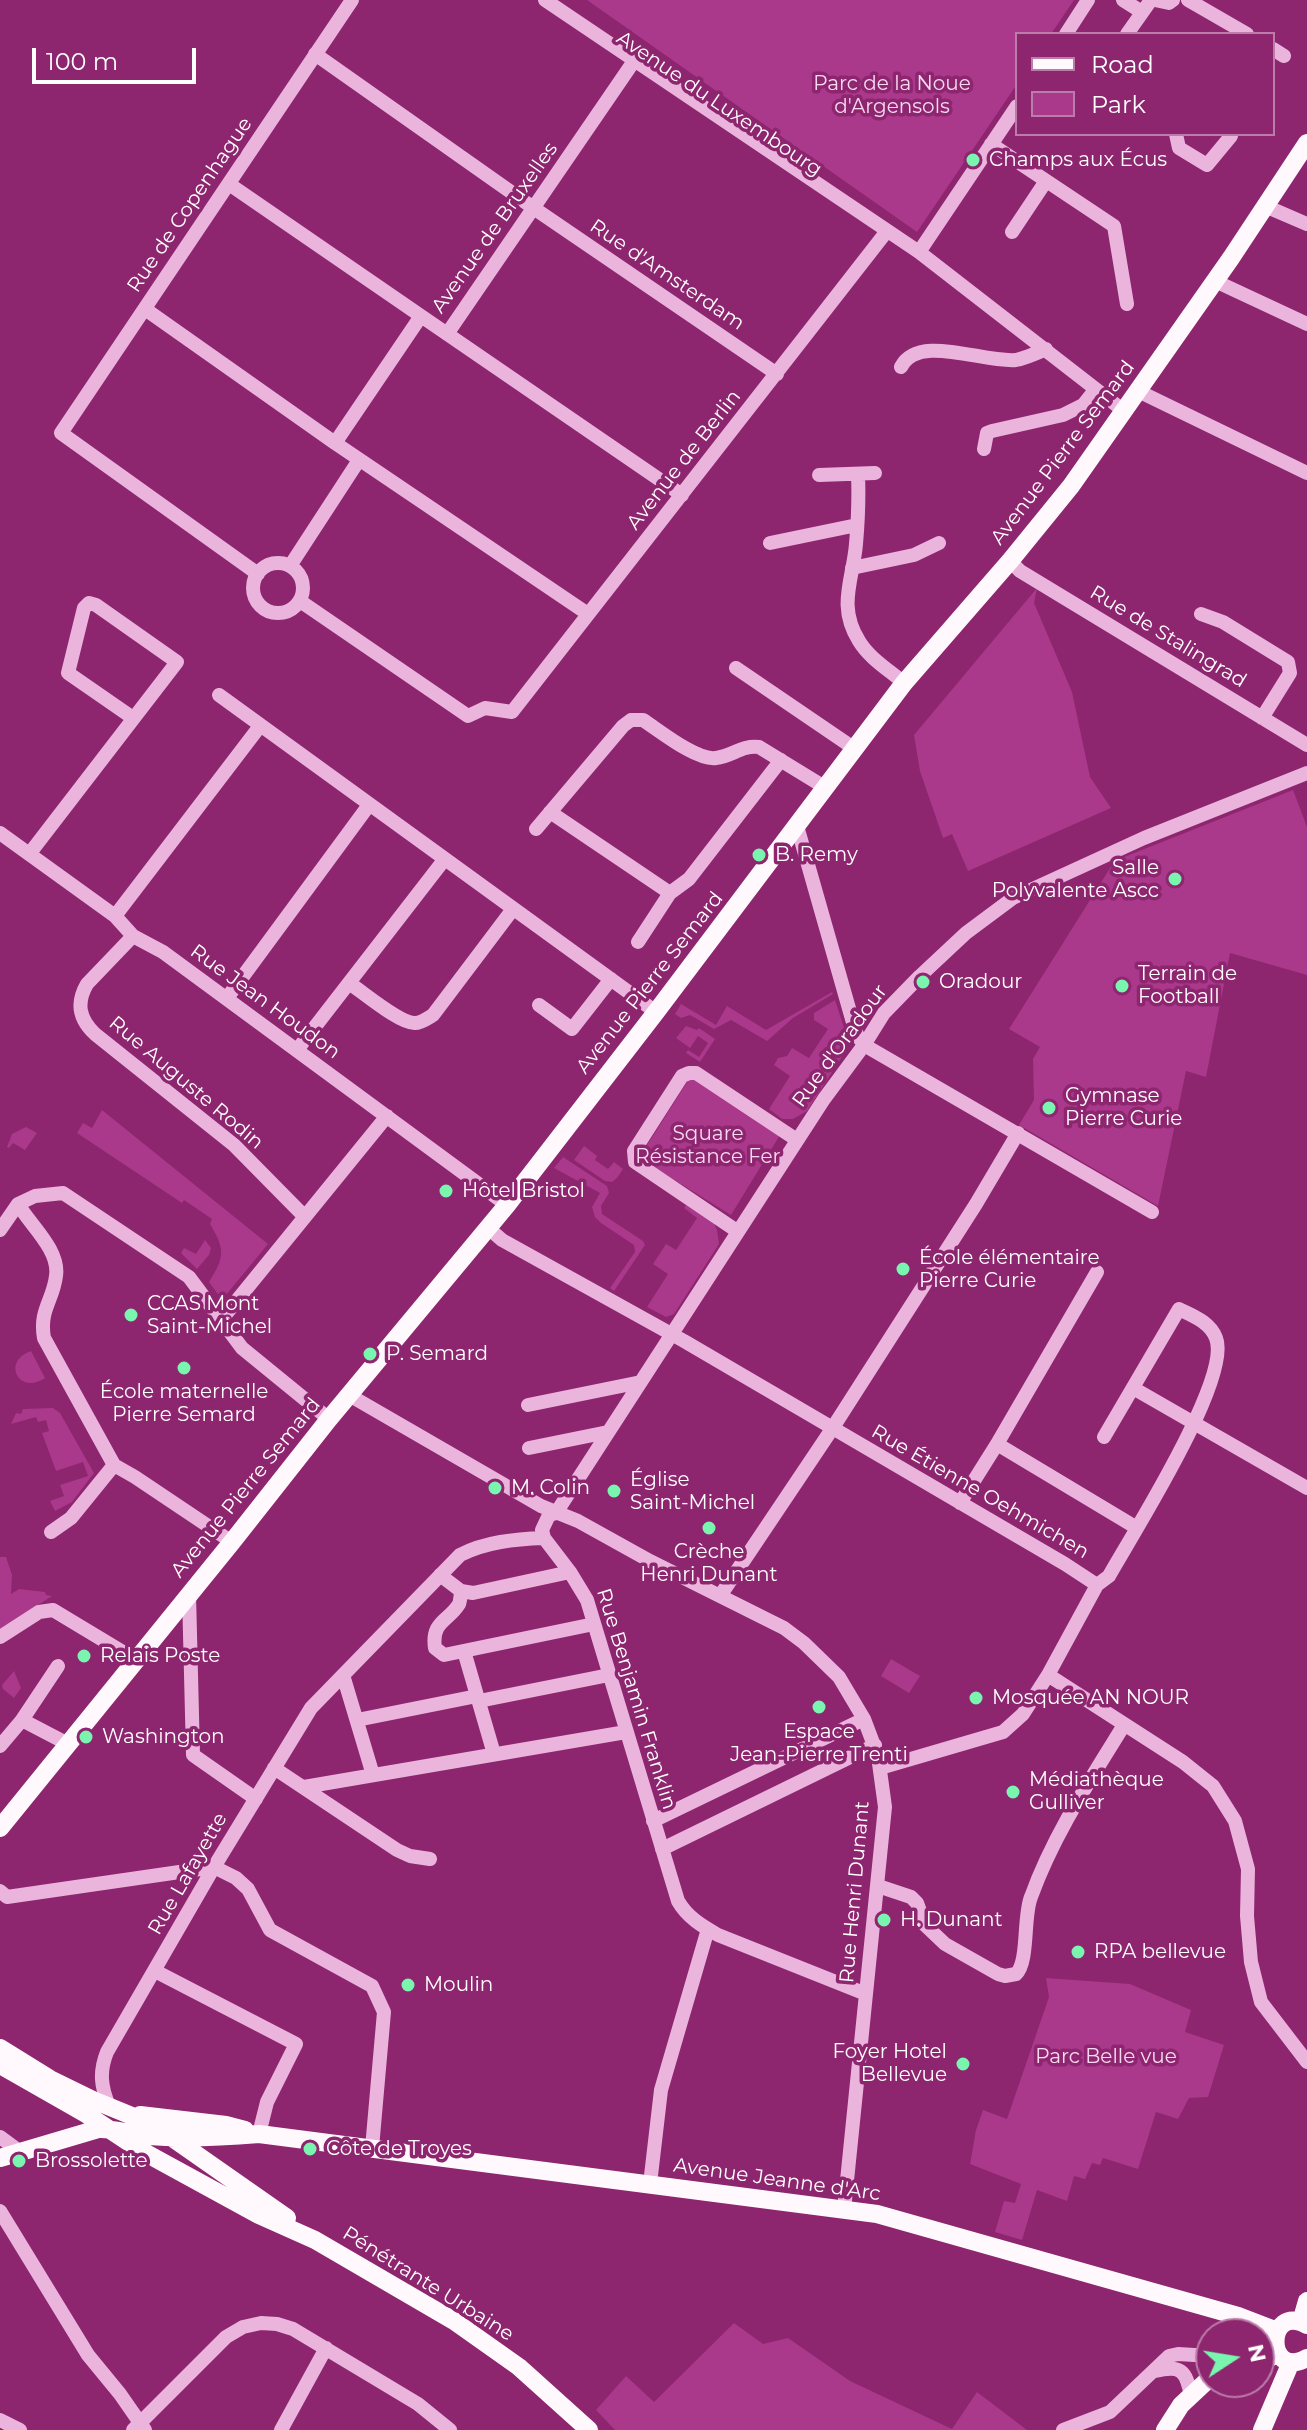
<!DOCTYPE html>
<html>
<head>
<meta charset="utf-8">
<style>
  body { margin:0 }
  #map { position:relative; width:1307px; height:2430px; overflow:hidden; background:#8d256f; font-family:Montserrat,sans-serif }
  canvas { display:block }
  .legend { position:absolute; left:1015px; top:32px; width:260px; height:104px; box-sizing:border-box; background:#8d256f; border:2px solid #bb7ca9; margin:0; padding:10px 14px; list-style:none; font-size:24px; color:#fff }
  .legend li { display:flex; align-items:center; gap:16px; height:40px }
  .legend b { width:40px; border:2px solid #bb7ca9 }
  .north { position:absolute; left:1195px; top:2318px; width:80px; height:80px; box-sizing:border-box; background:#8d256f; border:2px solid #bb7ca9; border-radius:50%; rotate:78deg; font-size:22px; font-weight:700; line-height:32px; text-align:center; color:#fff }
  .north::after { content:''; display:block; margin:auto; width:28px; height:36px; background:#79f5af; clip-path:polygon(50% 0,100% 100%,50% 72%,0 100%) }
  .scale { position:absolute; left:32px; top:48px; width:164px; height:36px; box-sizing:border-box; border:4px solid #fff; border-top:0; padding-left:10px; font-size:24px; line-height:28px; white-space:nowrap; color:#fff; -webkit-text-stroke:6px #8d256f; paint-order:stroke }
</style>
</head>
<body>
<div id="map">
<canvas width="1307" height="2430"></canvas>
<ul class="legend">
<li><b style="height:10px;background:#fff9fd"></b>Road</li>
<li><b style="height:22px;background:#aa398b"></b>Park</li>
</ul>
<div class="north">N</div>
<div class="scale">100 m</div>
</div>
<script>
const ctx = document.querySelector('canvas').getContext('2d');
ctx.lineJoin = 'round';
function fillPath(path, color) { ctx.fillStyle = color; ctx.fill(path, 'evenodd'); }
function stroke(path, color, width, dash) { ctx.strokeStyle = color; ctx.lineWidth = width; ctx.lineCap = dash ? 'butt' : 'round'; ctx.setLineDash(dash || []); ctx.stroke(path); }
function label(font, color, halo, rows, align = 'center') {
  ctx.font = font + ' Montserrat,sans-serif'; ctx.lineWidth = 7; ctx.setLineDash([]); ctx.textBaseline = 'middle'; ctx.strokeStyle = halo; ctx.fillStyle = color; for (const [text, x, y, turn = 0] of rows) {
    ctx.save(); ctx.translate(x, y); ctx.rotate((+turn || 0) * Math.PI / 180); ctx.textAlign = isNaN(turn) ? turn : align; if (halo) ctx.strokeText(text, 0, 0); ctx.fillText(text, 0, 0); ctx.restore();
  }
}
fillPath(new Path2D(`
  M587,0H1074L1051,34H1017V84L917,232Z
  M1037,588L1034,603L1072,692L1090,777L1111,808L968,871L952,834L943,838L920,771L914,735Z
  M1293,790L1307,827V975L1230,953L1206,1077L1186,1071L1158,1206L1019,1125L1034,1100L1033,1059L1040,1047L1009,1029L1112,865L1109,863Z
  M832,992L833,994L793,1018L767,1041L731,1020L714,1029L690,1015L681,1018L675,1014L681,1004L716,1025L727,1006L766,1030Z
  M835,1000L847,1037V1049L807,1111L793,1119H782L769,1109L790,1076L774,1065L778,1058L787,1056L792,1048L809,1058L828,1029L814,1020V1013Z
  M686,1026L697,1030L699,1028L715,1039L700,1062L686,1053L688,1050L699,1057L708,1043L698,1036L690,1048L676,1038Z
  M689,1079H693L780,1135L731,1215L639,1158Z
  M102,1110L268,1244L226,1295L220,1297L209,1282C225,1257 225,1249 210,1224L212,1219L184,1200L182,1203L77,1133L83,1123L92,1128Z
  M26,1127L37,1133L25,1150L13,1143L9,1148L7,1147L12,1134Z
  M584,1146L597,1156L595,1160L608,1169L614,1162L623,1169L617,1178L612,1182L605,1181L574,1160Z
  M563,1157L607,1186L609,1193L601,1206L602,1214L643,1241L645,1245L614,1291L610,1288L635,1252L634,1245L601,1223L595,1217L592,1207L600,1193L554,1168Z
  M686,1205L713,1221L717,1230L719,1244L674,1314L666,1317L647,1307L668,1274L653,1264L666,1244L676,1250L697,1218L684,1208Z
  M205,1240L211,1248L209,1255L197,1269L181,1253L184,1248L196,1254Z
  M31,1351L45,1378C19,1396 1,1361 31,1351Z
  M53,1408L60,1413L94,1473L72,1502L55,1511L50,1501L64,1496L60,1485L88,1476L83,1462L56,1471L42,1433L49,1431L46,1420L38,1422L36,1417L11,1424L16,1413L21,1414L23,1409Z
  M0,1557H6L12,1575L11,1594L19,1589L45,1592L46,1595L52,1596L0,1629Z
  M891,1659L920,1676L909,1693L881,1676Z
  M14,1671L21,1688L14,1698L3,1689L2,1685Z
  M1046,1978L1130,1984L1191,2010L1185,2032L1224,2045L1208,2097L1189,2098L1178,2119L1156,2112L1138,2169L1103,2158L1100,2165L1092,2163L1085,2179L1074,2176L1067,2201L1037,2190L1022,2240L995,2232L1004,2201L1015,2203L1021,2184L970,2164L976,2130L983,2110L1007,2119L1049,1997Z
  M734,2323L763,2344L788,2338L850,2381L952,2429L977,2392L1027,2430H615L596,2410L626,2376L654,2402Z`), '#aa398b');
stroke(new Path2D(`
  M545,0L919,252L1124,411
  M1123,0L1142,12
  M1155,0L1169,3L1173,0
  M1188,0L1247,34
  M1066,34L1088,0
  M1127,34L1151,0
  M1273,49L1284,56
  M315,54L535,209L777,374
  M1176,134L1179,148L1207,165L1231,136
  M991,144L1114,226L1127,304
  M229,184L421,316
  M1265,206L1307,224
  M1012,232L1046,181
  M919,252L1017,106
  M1215,281L1307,324
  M145,309L335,443
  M447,334L634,61
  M901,367C918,333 983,363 1016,360C1026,358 1037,353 1046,349
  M1138,391L1307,473
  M984,449L987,433L992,431L1063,415L1083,405L1095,390
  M819,475L875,473
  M858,475C859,498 858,521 856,544C853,580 837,606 859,641C869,658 889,670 904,683
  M770,543L857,525
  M1010,561L1020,571L1307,745
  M253 588a25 25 0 1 1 50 0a25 25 0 1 1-50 0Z
  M290,566L359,460
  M852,568L914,555L939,543
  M258,574L61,433L352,0
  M300,601L468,716L485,708L512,712L887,231
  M588,614L335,443L421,316L682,495
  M1201,614L1223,622L1288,662L1290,673L1262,718
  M736,668L855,749
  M219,695L656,1012
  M550,812L670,893
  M797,826L856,1033L864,1045L1152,1212
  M536,829L623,726L631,720H643C660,731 697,761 716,758C733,756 741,745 759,747L826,788
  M0,833L115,916L133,936L163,952L507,1205
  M30,853L177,662L96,605L89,603L84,608L68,673L133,718
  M115,916L260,726
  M133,936L87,984C76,1003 79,1019 95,1034L234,1145L305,1217
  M638,942L670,893L689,879L781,760
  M349,983C363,992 400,1024 415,1023C421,1023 428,1018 433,1015L513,909
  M227,998L369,805
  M539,1005L572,1029L611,979
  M297,1050L444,860
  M18,1204C30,1225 60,1250 56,1276C53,1301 39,1310 44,1338L114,1465L135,1477L232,1542
  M487,1227L502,1240L684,1341L1065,1564L1097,1585
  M0,1230L18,1204L35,1196L63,1193L189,1277L242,1348L329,1419
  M737,1231L635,1162L634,1151L682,1076L689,1073H696L797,1140
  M221,1320L387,1116
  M1133,1388L1307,1488
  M349,1395L541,1506L578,1521L650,1561L784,1628L804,1643L839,1677L864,1719L878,1756L885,1807L844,2210
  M528,1405L641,1382
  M1104,1437L1179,1309C1193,1316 1210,1322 1216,1338C1232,1378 1132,1535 1109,1576L1097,1585L1048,1675L1183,1762L1213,1786L1235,1821L1248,1869L1247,1916L1251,1962L1261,2002L1307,2062
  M997,1444L1137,1528
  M529,1448L608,1432
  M960,1503L997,1444L1097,1272
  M51,1532L71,1518L114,1465
  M544,1538L542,1530L549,1515L556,1513L824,1099L864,1045L884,1013L920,976L966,933L1013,898L1144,838L1307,773
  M544,1538L570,1572L587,1600L678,1901C687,1917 702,1926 718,1935L866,1994
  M440,1575L461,1591L473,1593L570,1572
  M461,1591C461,1593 460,1602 459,1604C449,1621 431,1621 435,1648L444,1655L594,1624
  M189,1594L193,1755L256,1799
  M720,1596L832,1429L976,1204L1018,1133
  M0,1637L39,1612L53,1610L136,1660
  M464,1651L494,1754
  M343,1675L373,1775
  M479,1701L609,1675
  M22,1720L58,1666
  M357,1720L477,1696
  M0,1746L22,1720L68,1744
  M274,1768L397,1850L410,1856L430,1859
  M880,1768L1003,1732L1023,1714L1048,1675
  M304,1787L626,1732
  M653,1821L864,1719
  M662,1849L875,1745
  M878,1886L911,1897L917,1903L925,1925L945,1944L998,1974L1005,1976L1016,1974C1029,1962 1023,1916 1031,1897C1053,1836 1090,1780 1124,1725
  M0,1891L7,1897L214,1867L236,1878L248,1889L270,1930L372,1986L384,2012L372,2148
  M155,1971L296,2044L267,2102L259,2134
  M109,2106C101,2087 99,2072 107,2052L214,1867L311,1708L460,1555C485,1542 515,1539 544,1538
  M0,2137L19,2151
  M650,2184L661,2090L708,1929
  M0,2211L88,2355L120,2394L145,2430
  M1155,2371C1181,2365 1186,2370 1191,2396
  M0,2420L20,2430
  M133,2430L226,2337L243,2327L261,2323L277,2324L293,2329L418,2404L450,2430
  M281,2430L326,2348
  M1063,2430L1110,2412L1169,2356L1178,2354L1211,2356`), '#ebb4dc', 14);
stroke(new Path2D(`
  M0,1828L232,1542L329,1419L507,1205L656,1012L904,683L1010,561L1071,486L1231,258L1307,143
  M0,2048L50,2079L93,2100L154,2125L287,2218
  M0,2065L86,2114L142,2151L259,2215L315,2240L454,2321L519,2367L589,2430
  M140,2115L226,2125L245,2130
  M0,2158L98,2129C115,2128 131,2135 149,2136C185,2139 222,2137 259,2134L877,2214L1238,2316L1277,2331
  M1301,2322L1307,2301
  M1307,2325C1265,2302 1265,2381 1307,2358
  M1259,2362L1279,2354
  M1165,2430L1181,2405L1211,2377
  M1262,2430L1291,2362`), '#fff9fd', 18);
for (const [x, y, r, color] of [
  [973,160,8,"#79f5af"],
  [759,855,8,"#79f5af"],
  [1175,879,8,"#79f5af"],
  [923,982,8,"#79f5af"],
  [1122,986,8,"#79f5af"],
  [1049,1108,8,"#79f5af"],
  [446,1191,8,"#79f5af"],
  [903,1269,8,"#79f5af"],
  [131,1315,8,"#79f5af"],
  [370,1354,8,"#79f5af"],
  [184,1368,8,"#79f5af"],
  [495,1488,8,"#79f5af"],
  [614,1491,8,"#79f5af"],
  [709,1528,8,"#79f5af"],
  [84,1656,8,"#79f5af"],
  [976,1698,8,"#79f5af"],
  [819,1707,8,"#79f5af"],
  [86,1737,8,"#79f5af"],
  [1013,1792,8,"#79f5af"],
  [884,1920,8,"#79f5af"],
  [1078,1952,8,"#79f5af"],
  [408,1985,8,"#79f5af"],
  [963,2064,8,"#79f5af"],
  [310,2149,8,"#79f5af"],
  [19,2161,8,"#79f5af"]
]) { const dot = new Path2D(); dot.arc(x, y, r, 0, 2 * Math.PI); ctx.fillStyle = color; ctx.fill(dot); stroke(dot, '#8d256f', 3); }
label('20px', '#f8d9f0', '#8d256f', [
  ["Parc de la Noue",892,84],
  ["d'Argensols",892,107],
  ["Square",708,1134],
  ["Résistance Fer",708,1157],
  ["Parc Belle vue",1106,2057]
]);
label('20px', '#fff', '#8d256f', [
  ["Avenue du Luxembourg",719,104,34],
  ["Rue de Copenhague",190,205,-56],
  ["Avenue de Bruxelles",495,228,-55],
  ["Rue d'Amsterdam",667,275,34],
  ["Avenue Pierre Semard",1063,453,-53],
  ["Avenue de Berlin",684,460,-52],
  ["Rue de Stalingrad",1168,637,31],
  ["Avenue Pierre Semard",650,983,-52],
  ["Rue Jean Houdon",265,1002,36],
  ["Rue d'Oradour",840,1046,-54],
  ["Rue Auguste Rodin",186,1083,40],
  ["Avenue Pierre Semard",246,1488,-51],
  ["Rue Étienne Oehmichen",980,1492,30],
  ["Rue Benjamin Franklin",636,1699,73],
  ["Rue Lafayette",188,1874,-60],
  ["Rue Henri Dunant",855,1892,-85],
  ["Avenue Jeanne d'Arc",777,2180,8],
  ["Pénétrante Urbaine",428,2284,32]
]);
label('20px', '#fff', '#8d256f', [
  ["Champs aux Écus",989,160],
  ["B. Remy",775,855],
  ["Salle",1159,868,"right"],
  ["Polyvalente Ascc",1159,891,"right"],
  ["Terrain de",1138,974],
  ["Football",1138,997],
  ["Oradour",939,982],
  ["Gymnase",1065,1096],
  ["Pierre Curie",1065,1119],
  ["Hôtel Bristol",462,1191],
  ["École élémentaire",919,1258],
  ["Pierre Curie",919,1281],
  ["CCAS Mont",147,1304],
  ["Saint-Michel",147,1327],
  ["P. Semard",386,1354],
  ["École maternelle",184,1392,"center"],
  ["Pierre Semard",184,1415,"center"],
  ["Église",630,1480],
  ["Saint-Michel",630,1503],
  ["M. Colin",511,1488],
  ["Crèche",709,1552,"center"],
  ["Henri Dunant",709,1575,"center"],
  ["Relais Poste",100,1656],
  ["Mosquée AN NOUR",992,1698],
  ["Espace",819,1732,"center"],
  ["Jean-Pierre Trenti",819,1755,"center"],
  ["Washington",102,1737],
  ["Médiathèque",1029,1780],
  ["Gulliver",1029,1803],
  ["H. Dunant",900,1920],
  ["RPA bellevue",1094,1952],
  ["Moulin",424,1985],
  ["Foyer Hotel",947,2052,"right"],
  ["Bellevue",947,2075,"right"],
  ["Côte de Troyes",326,2149],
  ["Brossolette",35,2161]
], 'left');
</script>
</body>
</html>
